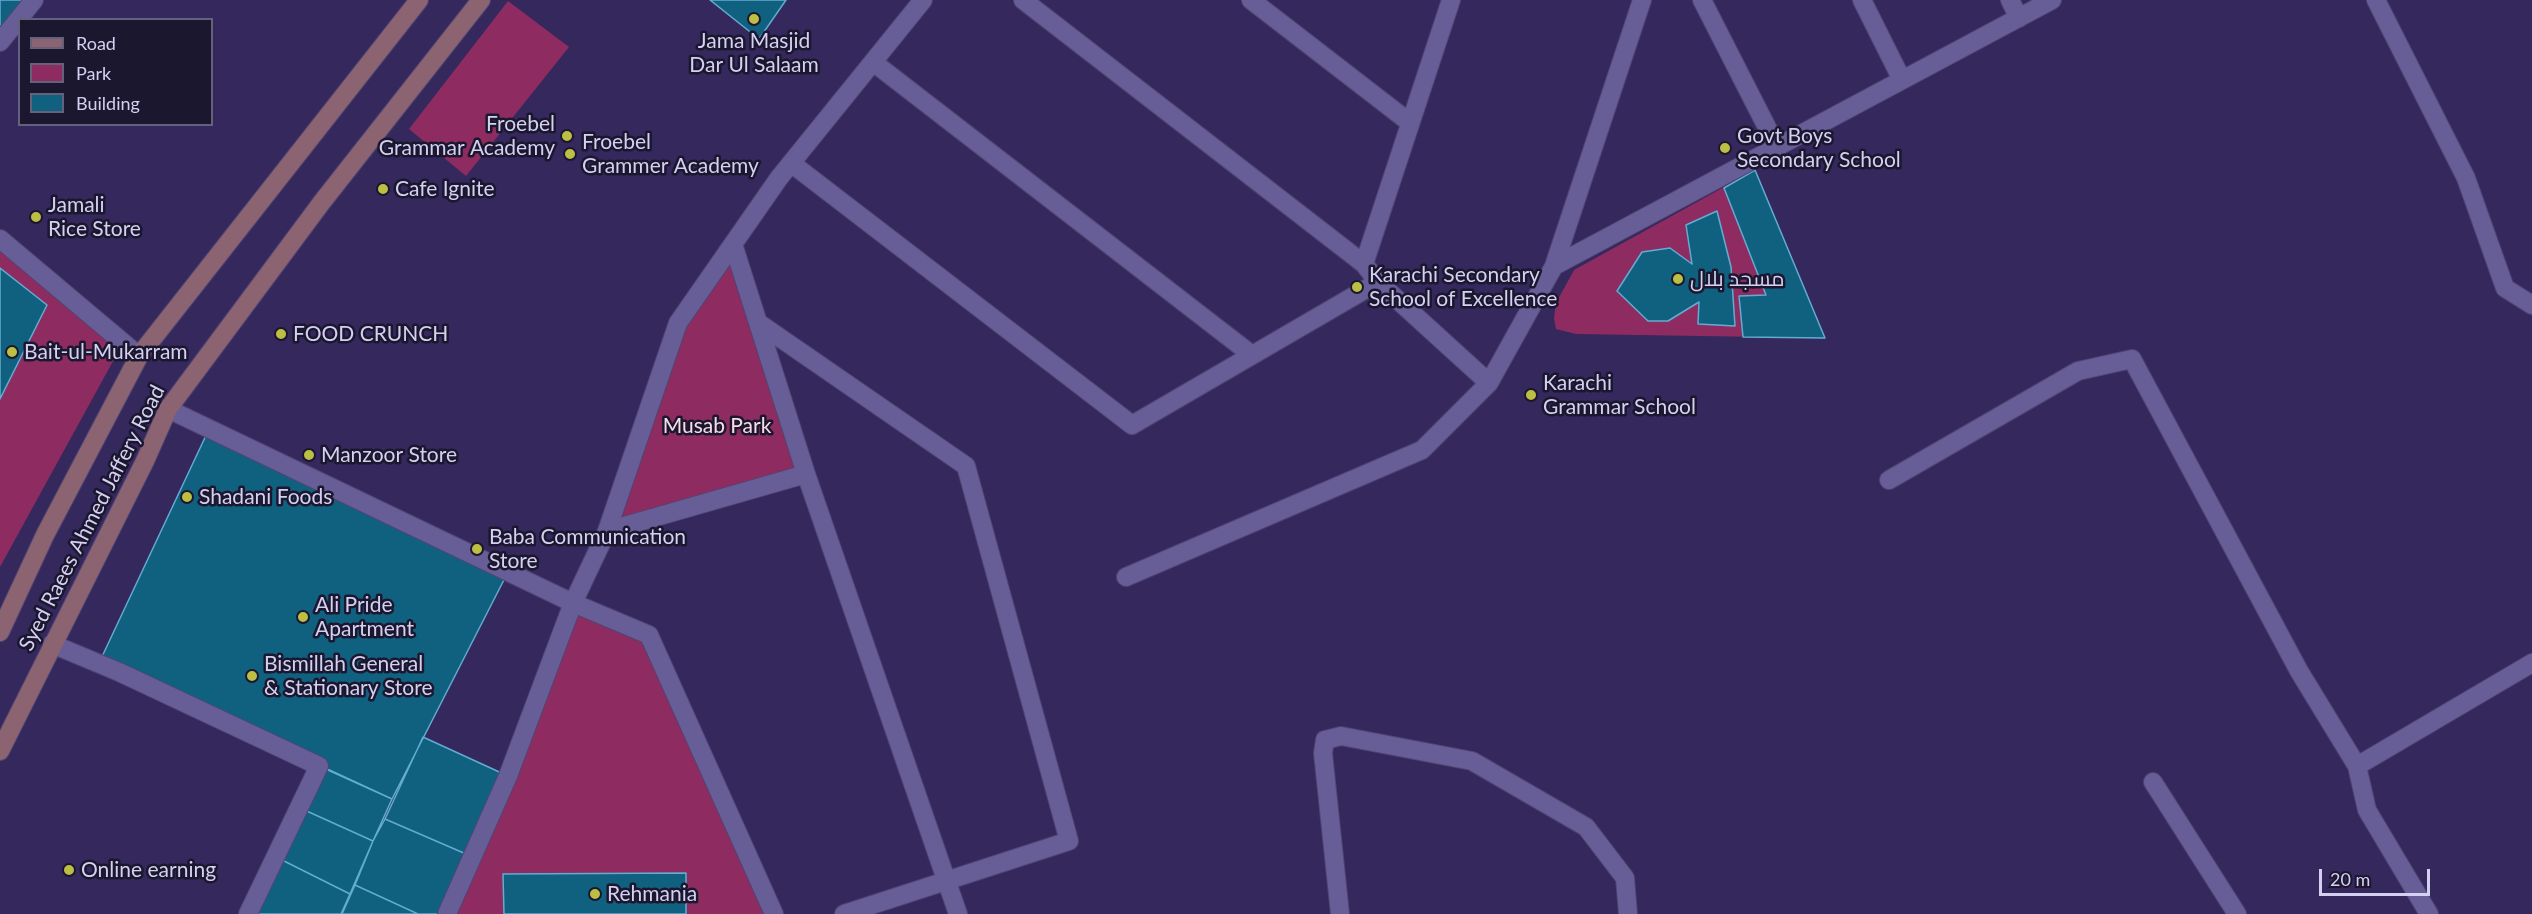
<!DOCTYPE html>
<html>
<head>
<meta charset="utf-8">
<style>
  body { margin:0 }
  #map { position:relative; width:2532px; height:914px; overflow:hidden; background:#34285d; font-family:Lato,sans-serif }
  canvas { display:block }
  .legend { position:absolute; left:18px; top:18px; width:195px; height:108px; box-sizing:border-box; background:#1b172e; border:2px solid #65617c; margin:0; padding:8px 10px; list-style:none; font-size:18px; color:#d4d0f1 }
  .legend li { display:flex; align-items:center; gap:12px; height:30px }
  .legend b { width:30px; border:2px solid #65617c }
  .scale { position:absolute; left:2319px; top:869px; width:111px; height:27px; box-sizing:border-box; border:3px solid #d4d0f1; border-top:0; padding-left:8px; font-size:18px; line-height:21px; white-space:nowrap; color:#d4d0f1; -webkit-text-stroke:4px #1b172e; paint-order:stroke }
</style>
</head>
<body>
<div id="map">
<canvas width="2532" height="914"></canvas>
<ul class="legend">
<li><b style="height:8px;background:#8c6371"></b>Road</li>
<li><b style="height:16px;background:#8e2c61"></b>Park</li>
<li><b style="height:16px;background:#106180"></b>Building</li>
</ul>
<div class="scale">20 m</div>
</div>
<script>
const ctx = document.querySelector('canvas').getContext('2d');
ctx.lineJoin = 'round';
function fillPath(path, color) { ctx.fillStyle = color; ctx.fill(path, 'evenodd'); }
function stroke(path, color, width, dash) { ctx.strokeStyle = color; ctx.lineWidth = width; ctx.lineCap = dash ? 'butt' : 'round'; ctx.setLineDash(dash || []); ctx.stroke(path); }
function label(font, color, halo, rows, align = 'center') {
  ctx.font = font + ' Lato,Cairo,sans-serif'; ctx.lineWidth = 5; ctx.setLineDash([]); ctx.textBaseline = 'middle'; ctx.strokeStyle = halo; ctx.fillStyle = color; for (const [text, x, y, turn = 0] of rows) {
    ctx.save(); ctx.translate(x, y); ctx.rotate((+turn || 0) * Math.PI / 180); ctx.textAlign = isNaN(turn) ? turn : align; if (halo) ctx.strokeText(text, 0, 0); ctx.fillText(text, 0, 0); ctx.restore();
  }
}
fillPath(new Path2D(`
  M508,1L569,47L466,176L409,129Z
  M1755,170L1825,338L1576,334L1556,329L1554,318L1556,303L1574,270Z
  M0,239L123,343L0,567Z
  M733,244L806,474L607,531L678,323Z
  M573,603L649,635L774,914H447Z`), '#8e2c61');
const building = new Path2D(`
  M0,0H36L0,45Z
  M710,0H786L759,39Z
  M1755,170L1825,338L1743,337L1739,296L1766,295L1724,188Z
  M1717,211L1731,267L1735,326L1698,324L1699,302L1668,321H1648L1617,291L1642,252L1670,248L1692,264L1686,225Z
  M0,268L47,305L0,399Z
  M209,429L508,572L392,799L99,663Z
  M423,737L508,776L473,857L385,819Z
  M319,766L392,799L373,841L300,808Z
  M300,808L373,841L350,894L276,857Z
  M385,819L473,857L447,914H418L355,885L373,841Z
  M276,857L350,894L341,914H247Z
  M686,873V914H504L503,874Z
  M355,885L418,914H342Z`);
fillPath(building, '#106180');
stroke(building, '#63acd0', 1.5);
const street = new Path2D(`
  M1023,0L1364,264
  M1251,0L1409,122
  M1451,0L1364,264L1378,282L1489,383
  M1702,0L1777,147
  M1862,0L1902,80
  M2010,0L2019,18
  M2376,0L2466,178L2505,288L2532,305
  M0,42L34,0
  M873,62L1252,355
  M791,163L1132,425L1378,282
  M0,239L139,356
  M733,244L806,474L958,914
  M1554,266L2052,0
  M760,324L966,466L1069,841L844,914
  M168,409L573,603L649,635L774,914
  M1889,480L2078,371L2132,359L2299,671L2357,766L2367,810L2429,914
  M607,531L806,474
  M1126,577L1422,450L1489,383L1554,266L1642,0
  M52,644L119,672L319,766L248,914
  M2357,766L2532,663
  M2153,782L2237,914
  M447,914L508,776L573,603L607,531L678,323L779,178L923,0
  M1340,914L1323,753L1325,740L1341,736L1472,761L1586,827L1625,878L1628,914`);
const secondary = new Path2D(`
  M0,632L45,535L139,356L419,0
  M0,751L145,461L168,409L322,202L481,0`);
stroke(street, '#504472', 20);
stroke(secondary, '#504472', 20);
stroke(street, '#675d97', 18);
stroke(secondary, '#8c6371', 18);
for (const [x, y, r, color] of [
  [754,19,6,"#bcbf44"],
  [567,136,6,"#bcbf44"],
  [1725,148,6,"#bcbf44"],
  [570,154,6,"#bcbf44"],
  [383,189,6,"#bcbf44"],
  [36,217,6,"#bcbf44"],
  [1678,279,6,"#bcbf44"],
  [1357,287,6,"#bcbf44"],
  [281,334,6,"#bcbf44"],
  [12,352,6,"#bcbf44"],
  [1531,395,6,"#bcbf44"],
  [309,455,6,"#bcbf44"],
  [187,497,6,"#bcbf44"],
  [477,549,6,"#bcbf44"],
  [303,617,6,"#bcbf44"],
  [252,676,6,"#bcbf44"],
  [69,870,6,"#bcbf44"],
  [595,894,6,"#bcbf44"]
]) { const dot = new Path2D(); dot.arc(x, y, r, 0, 2 * Math.PI); ctx.fillStyle = color; ctx.fill(dot); stroke(dot, '#1b172e', 2); }
label('21px', '#d4d0f1', '#1b172e', [
  ["Jama Masjid",754,41,"center"],
  ["Dar Ul Salaam",754,65,"center"],
  ["Froebel",555,124,"right"],
  ["Grammar Academy",555,148,"right"],
  ["Govt Boys",1737,136],
  ["Secondary School",1737,160],
  ["Froebel",582,142],
  ["Grammer Academy",582,166],
  ["Cafe Ignite",395,189],
  ["Jamali",48,205],
  ["Rice Store",48,229],
  ["Karachi Secondary",1369,275],
  ["School of Excellence",1369,299],
  ["مسجد بلال",1690,279],
  ["FOOD CRUNCH",293,334],
  ["Bait-ul-Mukarram",24,352],
  ["Karachi",1543,383],
  ["Grammar School",1543,407],
  ["Manzoor Store",321,455],
  ["Shadani Foods",199,497],
  ["Baba Communication",489,537],
  ["Store",489,561],
  ["Ali Pride",315,605],
  ["Apartment",315,629],
  ["Bismillah General",264,664],
  ["& Stationary Store",264,688],
  ["Online earning",81,870],
  ["Rehmania",607,894]
], 'left');
label('21px', '#f8dbe7', '#1b172e', [
  ["Musab Park",717,426]
]);
label('21px', '#d4d0f1', '#1b172e', [
  ["Syed Raees Ahmed Jaffery Road",92,518,-63]
]);
</script>
</body>
</html>
